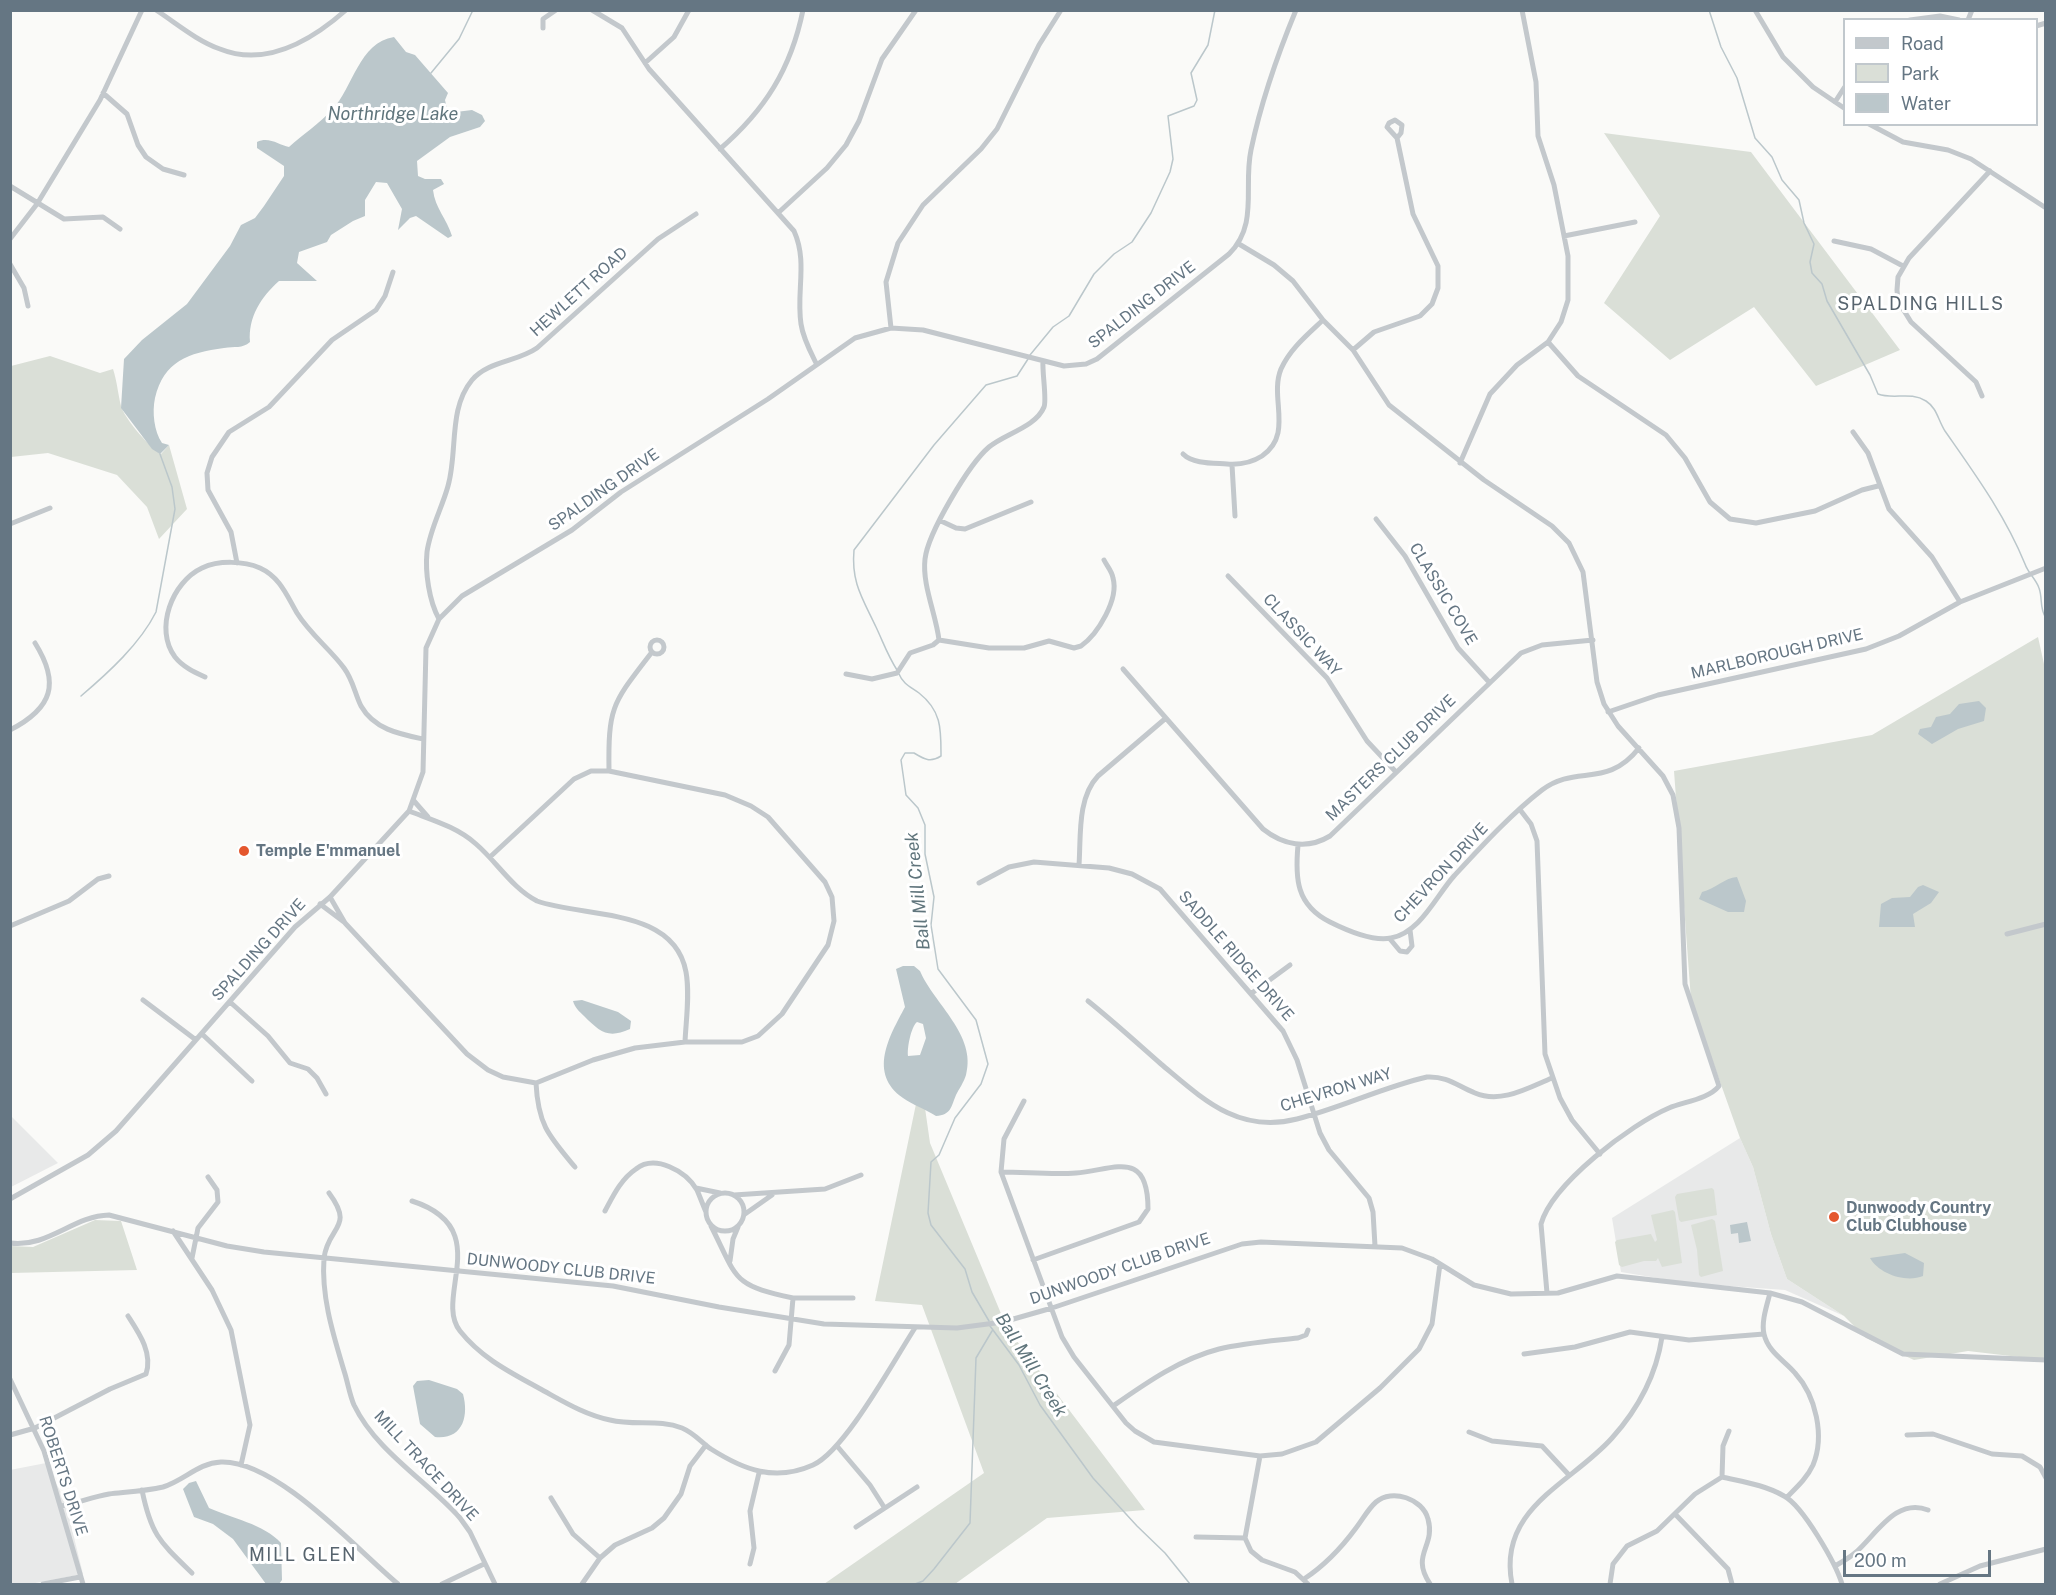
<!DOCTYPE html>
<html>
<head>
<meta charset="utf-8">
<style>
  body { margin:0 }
  #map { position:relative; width:2056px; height:1595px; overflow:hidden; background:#fafaf8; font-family:"Public Sans",sans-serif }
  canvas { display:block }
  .frame { position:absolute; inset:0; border:12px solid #657683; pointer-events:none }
  .legend { position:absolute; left:1843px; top:18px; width:195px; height:108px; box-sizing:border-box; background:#fff; border:2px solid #c1c8cd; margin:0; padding:8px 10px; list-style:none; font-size:18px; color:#657683 }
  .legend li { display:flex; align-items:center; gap:12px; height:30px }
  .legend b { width:30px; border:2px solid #c1c8cd }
  .scale { position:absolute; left:1843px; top:1550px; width:148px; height:27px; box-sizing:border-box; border:3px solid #657683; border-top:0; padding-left:8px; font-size:18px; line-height:21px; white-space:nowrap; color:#657683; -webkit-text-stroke:4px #fff; paint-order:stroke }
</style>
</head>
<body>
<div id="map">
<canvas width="2056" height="1595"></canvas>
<div class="frame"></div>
<ul class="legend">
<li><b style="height:8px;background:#c3c8cc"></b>Road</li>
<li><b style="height:16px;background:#dadfd7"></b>Park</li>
<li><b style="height:16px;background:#bbc7cb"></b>Water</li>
</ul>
<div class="scale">200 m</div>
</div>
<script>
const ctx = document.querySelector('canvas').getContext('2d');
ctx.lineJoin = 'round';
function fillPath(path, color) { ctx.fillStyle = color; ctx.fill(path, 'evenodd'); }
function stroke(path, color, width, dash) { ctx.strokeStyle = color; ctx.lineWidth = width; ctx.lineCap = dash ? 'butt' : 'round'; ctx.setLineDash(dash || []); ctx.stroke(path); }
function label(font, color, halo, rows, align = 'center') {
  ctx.font = font + ' "Public Sans",sans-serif'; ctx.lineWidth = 6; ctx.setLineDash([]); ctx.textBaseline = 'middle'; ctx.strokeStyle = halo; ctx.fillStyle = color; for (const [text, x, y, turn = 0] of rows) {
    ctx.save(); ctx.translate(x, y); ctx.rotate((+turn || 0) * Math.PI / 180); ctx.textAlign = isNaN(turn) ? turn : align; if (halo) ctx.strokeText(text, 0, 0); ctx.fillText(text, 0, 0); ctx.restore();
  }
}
fillPath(new Path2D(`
  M10,1115L58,1163L11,1187H10Z
  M1740,1138L1753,1167L1771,1234L1787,1279L1844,1316L1785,1290L1687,1283L1621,1272L1612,1218Z
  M46,1463L65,1501L83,1574L30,1584H11L10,1470Z`), '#e8e9e9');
fillPath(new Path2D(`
  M1604,133L1751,152L1900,350L1816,386L1754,307L1670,360L1604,303L1660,216Z
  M50,356L100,373L113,369C117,381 118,394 121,406C124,418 151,449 161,454L169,445L187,509L159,539L147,507L117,475L48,453L11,457V366Z
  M2038,637L2046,673L2045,1360L1968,1351L1914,1360L1866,1338L1844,1316L1787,1279L1771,1234L1753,1167L1740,1138L1691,1000L1674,771L1872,735Z
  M921,1080L930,1143L1007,1328L1145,1510L1047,1518L955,1584H824L984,1473L922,1305L875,1301Z
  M1712,1188L1714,1190L1717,1215L1681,1222L1679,1220L1675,1197L1677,1194Z
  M1673,1210L1675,1212L1682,1263L1662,1267L1658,1258L1656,1261H1644L1622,1267L1619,1265L1615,1242L1617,1240L1651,1234L1655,1242L1657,1240L1651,1215Z
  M1712,1219L1715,1221L1723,1271L1701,1277L1699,1275L1697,1250L1691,1225Z
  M95,1220L121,1221L137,1270L11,1273V1246L33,1247Z`), '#dadfd7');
fillPath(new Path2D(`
  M394,37L406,52L415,55L448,93L445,100L448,113L472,110L482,115L485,121L480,127L450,137L417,161L418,176L425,179H441L444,184L433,190C435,208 447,219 452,236L448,238L416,216L410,218L398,230L402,209L387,183L376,182L365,200V216L353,221L331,235L327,242L299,252L297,263L317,281H279C261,297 248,317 250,342C242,349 235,346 224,348C188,353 164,361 155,398C152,412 154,431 162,443L169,445L160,454L152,449L121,408L124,359L142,340L187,304L230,246L241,225L255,218L264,206L284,176V166L257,148V142C269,136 279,145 289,147C302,135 320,123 332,110C353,88 359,42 394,37Z
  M1979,701L1986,708L1984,721L1958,729L1932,744L1918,734L1920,729L1931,727L1936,717L1950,714L1959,704Z
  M1737,877L1746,901L1744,912H1728L1699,899L1702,892C1715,889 1724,878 1737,877Z
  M1923,885L1939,892L1931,903L1913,914L1915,927H1879L1881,904L1892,898L1910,897L1918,887Z
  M903,966H914L920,971C934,1004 977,1035 966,1075C964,1082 959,1089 956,1095C951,1107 951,1115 936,1116C925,1109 913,1105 903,1098C868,1073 889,1037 905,1007L896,969ZM917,1022L923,1024L926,1038L920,1055L908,1056C907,1048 911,1027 917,1022Z
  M582,1000L618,1012L631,1021L630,1029C608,1039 600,1032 584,1016C579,1011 575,1008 573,1001Z
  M1747,1222L1751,1241L1739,1243L1738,1233L1731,1234L1730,1225Z
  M1905,1253L1924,1263L1923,1276C1906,1283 1879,1274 1870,1258Z
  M429,1380L457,1389L463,1394C469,1416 463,1440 435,1437L420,1424L413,1386L417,1381Z
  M196,1481L209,1508C231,1518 264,1524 281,1543L282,1580L279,1584H266L233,1539L213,1524L194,1517L183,1489L189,1483Z`), '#bbc7cb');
stroke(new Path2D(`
  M1709,10L1721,47L1737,78L1755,138L1772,157L1782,180L1799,200L1804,223L1814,244L1810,262L1812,273L1822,284L1827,301L1870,375L1878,394C1894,400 1910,391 1926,401C1937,408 1938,420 1945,431C1975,474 2005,515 2025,564C2028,573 2036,579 2039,588C2043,599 2039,608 2046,618
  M431,73L459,39L473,10
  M1030,355L1053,327L1069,316L1094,274L1114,254L1132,242L1151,213L1170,172L1173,159L1168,116L1194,106L1197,100L1191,73L1208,45L1215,10
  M897,670C887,654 884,644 876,627C863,599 851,583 854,550L934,445L986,385L1017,376L1028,359
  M899,674C903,684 911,687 919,693C942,711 941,730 941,756C930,763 924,759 914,753H905L901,760L906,795L918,808L925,825V854L934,897L931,925L938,969L976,1020L988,1064L981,1084L955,1118L939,1155L931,1162L928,1213L931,1225L965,1269L972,1292L989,1321
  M81,696C108,673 140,644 156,612L175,509L172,487L160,454
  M990,1326L1019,1365L1040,1405L1093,1478L1137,1526L1165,1553L1190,1584
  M915,1584L923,1581L934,1569L970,1523L976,1358L992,1331`), '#bbc7cb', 1.5);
stroke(new Path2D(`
  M156,10C176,23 197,41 220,49C267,68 312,40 346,10
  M592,10L622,28L649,69L794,231C808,262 796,292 801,324C803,338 810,351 816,363
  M1755,10L1783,57L1813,87L1844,108
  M1910,20L1940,16L1959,20
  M1968,20L1972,10
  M2036,26L2046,23
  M543,28V19L556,10
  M645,63L674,37L689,10
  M103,93L127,114L138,145L146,157L163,169L184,175
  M1835,102L1844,88
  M1869,124L1903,142L1948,150L1971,159L2046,208
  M720,149C765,110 791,69 803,10
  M10,186L64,219L103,217L120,229
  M778,213L827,168L846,145L859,121L882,59L916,10
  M1564,236L1635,222
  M10,239L37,204L100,100L142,10
  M1834,241L1871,249L1903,266
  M1239,244L1274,265L1293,281L1323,320L1353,350L1389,405L1484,480L1552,526L1569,543L1583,572L1597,682L1604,704L1618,726L1663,776L1673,795L1679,828L1685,984L1719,1086C1709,1099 1683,1102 1669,1108C1631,1124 1552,1184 1541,1224L1547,1293
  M10,264L24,288L28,306
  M891,328L886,282L898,243L923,205L981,149L997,129L1039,45L1061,10
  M1548,342L1578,376L1666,435L1685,458L1710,502L1730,519L1756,523L1815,511L1862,490L1878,486
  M1353,350L1374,332L1420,316L1432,304L1438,288V266L1413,214L1397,138L1387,127L1389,123L1395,120L1402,125L1401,133L1397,138
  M1982,396L1976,382L1911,322L1898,301L1897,290L1898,277L1909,258L1990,171
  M1853,432L1868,453L1889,509L1932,557L1960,602
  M1183,454C1193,464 1213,463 1227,464C1240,465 1251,463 1262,456C1294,434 1269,398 1281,369C1290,349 1307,335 1323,320
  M1460,463L1490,394L1517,365L1548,342L1561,322L1568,300V256L1554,185L1538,136L1536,82L1522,10
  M1232,465L1235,516
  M1376,519L1405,556L1458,648L1489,682
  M941,521L956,528L965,529L1031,502
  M10,524L50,508
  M237,563L231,532L208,490L207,473L212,457L229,432L269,407L332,340L376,310L385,296L393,272
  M1228,576L1327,678L1367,741L1396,772
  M439,619C429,601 425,572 427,552C430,529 442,508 448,486C458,451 448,409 472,380C488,361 517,362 537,348L658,239L696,214
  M939,640C936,614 922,585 925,559C928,533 969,464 989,447C1004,434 1036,427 1044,407C1047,400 1042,372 1043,361
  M939,640L989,648H1024L1049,641L1074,648L1081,646C1098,634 1119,599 1113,578C1112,571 1107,566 1104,560
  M650 647a7 7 0 1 1 14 0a7 7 0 1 1-14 0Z
  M1123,669L1263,829C1283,845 1307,850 1330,836L1521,653L1542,645L1593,640
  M846,674L872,679L897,673L910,653L933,645L939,640
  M205,677C194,672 183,667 175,657C154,629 172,582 202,568C219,560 244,561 260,568C280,577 287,596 297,613C310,634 330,649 344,668C353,680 355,694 361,706C374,729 399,734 423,739
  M1608,712L1658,695L1866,649L1899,636L1960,602L2046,568
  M10,730C53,708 60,683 35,643
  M609,771C608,705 613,703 652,652
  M414,801L428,817
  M409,811C432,820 457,827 476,844C497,862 512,888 537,901C585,918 674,907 686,972C690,994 686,1020 685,1042
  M1521,811L1531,824L1537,841L1545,1054L1560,1098L1572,1120L1600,1154
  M1298,845C1295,878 1296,905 1330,922C1346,930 1372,942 1391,938C1420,933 1436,896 1454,876C1480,848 1512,813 1542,790C1576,764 1607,789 1639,748
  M1079,865C1081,837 1077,798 1098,776L1166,718
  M979,883L1009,867L1034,862L1109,868L1132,874L1160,889L1283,1031L1297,1060L1320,1133L1329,1150L1369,1198L1373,1212L1375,1246
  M330,897L345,923L467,1054L488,1070L503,1077L536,1083L593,1060L635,1048L685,1042H742L758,1036L782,1014L828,945L834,921L832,897L825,882L768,817L751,806L725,795L609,771H591L574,779L490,857
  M320,904L344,922
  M10,926L69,901L98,879L109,876
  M2007,934L2046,924
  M1390,939L1400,951L1407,952L1412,946L1410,930
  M1252,993L1290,965
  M143,1000L196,1040
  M1088,1001C1113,1021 1137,1043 1161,1064C1203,1099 1238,1134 1297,1119C1341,1108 1383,1087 1427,1077C1448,1076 1457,1086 1475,1093C1501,1104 1528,1088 1552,1078
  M230,1002L268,1036L290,1063L308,1069L317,1078L326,1094
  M202,1034L252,1081
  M536,1083C538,1125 549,1136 575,1167
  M1024,1101L1004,1139L1001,1172L1062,1337L1074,1357L1126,1423L1135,1431L1154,1442L1260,1456L1282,1454L1316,1442L1380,1388L1419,1349L1432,1324L1440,1264
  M1001,1172C1026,1172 1052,1175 1076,1173C1114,1170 1148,1148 1148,1209L1139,1222L1033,1260
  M696,1188L720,1193
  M706 1212a19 19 0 1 1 38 0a19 19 0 1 1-38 0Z
  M329,1193C355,1228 328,1226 324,1258C321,1298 334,1337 345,1374C348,1384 350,1396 354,1405C376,1451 427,1481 460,1518L470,1532L495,1584
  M734,1195L825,1189L861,1175
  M10,1199L88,1155L116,1131L295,927L330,897L409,811L423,772L426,648L439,619L462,596L572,530L621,492L768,399L855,338L891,328L923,330L1064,366L1086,364L1097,359L1229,254C1259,224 1243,187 1251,150C1261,102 1277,56 1296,10
  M412,1201C496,1228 433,1297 460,1331C483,1360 514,1374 544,1391C566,1403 586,1415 610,1420C634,1426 659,1419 682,1428C694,1433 701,1442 711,1449C744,1470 775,1482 813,1465C845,1451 894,1360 915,1328
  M605,1211C613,1196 621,1179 636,1169C655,1154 686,1171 697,1190C700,1197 703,1205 706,1212
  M745,1214L772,1195
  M711,1226C738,1279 731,1285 793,1298L789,1345L775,1371
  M173,1231L212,1290L231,1330L250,1425L241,1465
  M10,1243C48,1248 73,1216 109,1215L227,1246L264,1252L613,1286L719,1307L824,1324L957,1328L1003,1322L1052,1308L1242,1244L1261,1242L1402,1248L1432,1259L1474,1285L1511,1294L1558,1293L1617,1276L1770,1293L1802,1302L1903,1354L2046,1360
  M192,1258L198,1228L218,1202L217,1190L208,1177
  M730,1261L733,1239L738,1227
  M1770,1293C1767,1305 1761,1322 1764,1334C1768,1352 1785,1361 1795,1373C1816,1396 1825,1436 1813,1465C1807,1478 1797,1487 1787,1497
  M793,1298H853
  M1524,1354L1575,1347L1630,1332L1689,1340L1764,1334
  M10,1379L44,1451L83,1584
  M1113,1406C1146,1383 1180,1359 1219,1349C1245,1343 1272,1341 1298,1338L1306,1335L1308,1330
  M1469,1432L1492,1441L1542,1446L1569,1475
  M10,1435L35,1428L110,1389L146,1374C153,1353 139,1333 128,1316
  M1907,1435L1933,1434L1992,1454L2022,1456L2040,1467L2046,1478
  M837,1446L870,1485L884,1507
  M1260,1456L1245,1538L1251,1551L1262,1560L1295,1572L1308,1584
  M1722,1477L1723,1446L1729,1431
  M142,1490C151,1535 160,1542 192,1573
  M551,1498L573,1534L600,1558
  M61,1506C77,1503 92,1497 109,1494C127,1492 146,1491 163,1487C185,1480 198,1463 221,1462C277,1460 357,1550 398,1584
  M1675,1514L1728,1569L1732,1584
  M856,1527L917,1487
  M1196,1537L1245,1538
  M750,1564L754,1548L750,1511L759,1473
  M1835,1566C1842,1562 1849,1558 1855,1553C1876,1535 1896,1497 1928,1510
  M1304,1579C1324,1566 1342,1547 1356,1528C1363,1519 1368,1509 1376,1502C1392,1488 1423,1499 1428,1519C1436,1547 1410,1554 1430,1584
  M43,1584L80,1577
  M442,1584L484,1564
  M582,1584L600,1558L615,1545L652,1528L664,1518L681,1494L690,1466L706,1445
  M1512,1584C1497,1508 1571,1484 1612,1438C1639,1408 1656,1376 1662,1337
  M1610,1584L1613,1564L1627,1546L1657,1531L1695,1494L1722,1477C1744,1482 1765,1485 1784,1496C1803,1506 1836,1564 1842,1584
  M1940,1584L1980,1566L2046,1549`), '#c3c8cc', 5);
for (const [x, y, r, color] of [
  [244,851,6,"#e4572e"],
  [1834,1217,6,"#e4572e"]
]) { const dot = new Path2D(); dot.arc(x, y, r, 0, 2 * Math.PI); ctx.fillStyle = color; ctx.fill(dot); stroke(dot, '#fff', 2); }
label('16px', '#657683', '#fff', [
  ["HEWLETT ROAD",579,292,-42],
  ["SPALDING DRIVE",1142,305,-38],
  ["SPALDING DRIVE",604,490,-35],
  ["CLASSIC COVE",1443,594,59],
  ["CLASSIC WAY",1302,635,47],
  ["MARLBOROUGH DRIVE",1777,654,-13],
  ["MASTERS CLUB DRIVE",1391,758,-44],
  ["CHEVRON DRIVE",1441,873,-47],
  ["SPALDING DRIVE",259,950,-48],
  ["SADDLE RIDGE DRIVE",1236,956,49],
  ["CHEVRON WAY",1336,1090,-17],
  ["DUNWOODY CLUB DRIVE",561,1269,6],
  ["DUNWOODY CLUB DRIVE",1120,1269,-19],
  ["MILL TRACE DRIVE",426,1466,47],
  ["ROBERTS DRIVE",63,1476,72]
]);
label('bold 16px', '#657683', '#fff', [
  ["Temple E'mmanuel",256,851],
  ["Dunwoody Country",1846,1208],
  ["Club Clubhouse",1846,1226]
], 'left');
label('italic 18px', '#60757c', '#fff', [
  ["Northridge Lake",393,114],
  ["Ball Mill Creek",918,891,-96],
  ["Ball Mill Creek",1031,1365,58]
]);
ctx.letterSpacing = '1.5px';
label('18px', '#57646e', '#fff', [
  ["SPALDING HILLS",1921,304],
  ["MILL GLEN",303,1555]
]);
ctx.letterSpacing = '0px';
</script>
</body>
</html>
